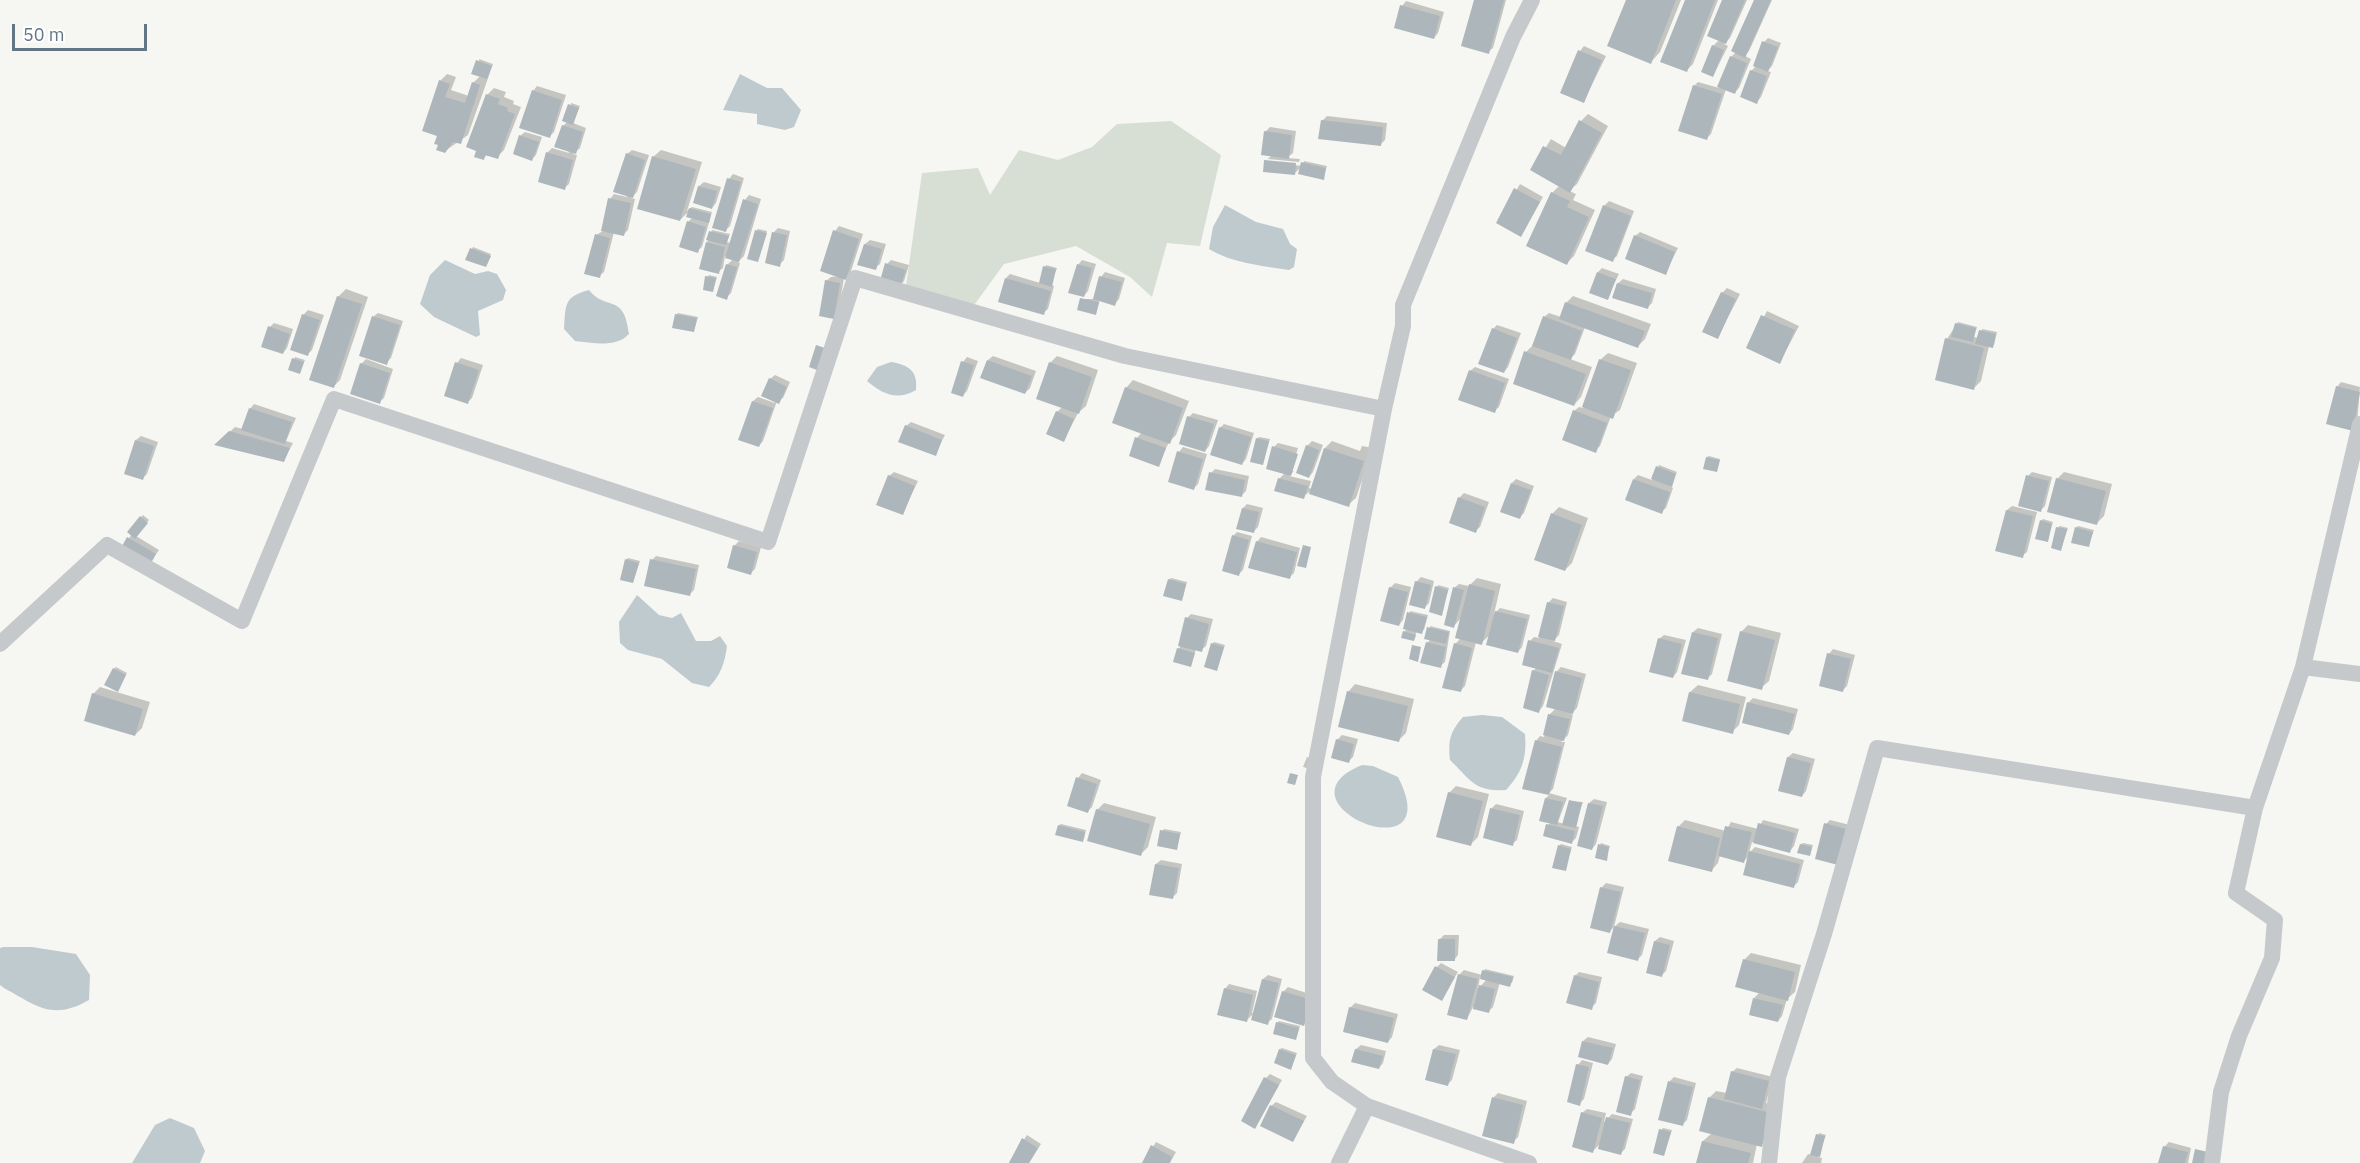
<!DOCTYPE html>
<html>
<head>
<meta charset="utf-8">
<style>
  body { margin:0 }
  #map { position:relative; width:2360px; height:1163px; overflow:hidden; background:#f6f6f2; font-family:"IBM Plex Sans",sans-serif }
  canvas { display:block }
  .scale { position:absolute; left:12px; top:24px; width:135px; height:27px; box-sizing:border-box; border:3px solid #637685; border-top:0; padding-left:8px; font-size:18px; line-height:21px; white-space:nowrap; color:#637685; -webkit-text-stroke:4px #fff; paint-order:stroke }
</style>
</head>
<body>
<div id="map">
<canvas width="2360" height="1163"></canvas>
<div class="scale">50 m</div>
</div>
<script>
const ctx = document.querySelector('canvas').getContext('2d');
ctx.lineJoin = 'round';
function fillPath(path, color) { ctx.fillStyle = color; ctx.fill(path, 'evenodd'); }
function stroke(path, color, width, dash) { ctx.strokeStyle = color; ctx.lineWidth = width; ctx.lineCap = dash ? 'butt' : 'round'; ctx.setLineDash(dash || []); ctx.stroke(path); }
fillPath(new Path2D(`
  M1171,121L1221,155L1200,246L1167,243L1152,297L1130,277L1076,246L1004,264L972,308L906,286L922,173L978,168L990,195L1019,150L1058,160L1092,147L1117,124Z`), '#d7ded3');
fillPath(new Path2D(`
  M740,74L767,88H782L801,110L794,127L785,130L757,124V114L723,110Z
  M1225,205L1256,222L1283,229L1290,244L1297,249L1294,267L1289,270C1263,266 1232,263 1209,249L1213,227Z
  M445,260L475,274L488,271L497,274L506,290L503,300L478,311L480,335L476,337L434,317L420,304L430,275Z
  M589,290C607,312 624,292 629,334C616,348 593,343 575,341L564,329C566,305 563,297 589,290Z
  M891,362C909,365 918,371 916,390C897,401 882,394 867,381L877,367Z
  M637,595L659,615L672,618L681,613L696,641H711L720,636L727,646C725,662 721,675 709,687L692,683L662,659L628,650L620,643L619,622Z
  M1482,715L1502,717L1525,734C1527,758 1522,773 1506,790C1474,792 1471,780 1450,760C1448,740 1450,732 1463,717Z
  M1362,765L1373,766L1398,777C1450,878 1268,803 1362,765Z
  M3,947H32L76,954L90,975L89,1000C52,1021 37,1006 4,988L0,985V948Z
  M170,1118L194,1128L205,1151L200,1163H132L155,1125Z`), '#bfcacf');
fillPath(new Path2D(`
  M1475,0H1506L1493,48L1488,52Z
  M1627,0H1681L1660,52L1651,62Z
  M1686,0H1718L1693,64L1686,71Z
  M1724,0H1747L1730,38L1724,44L1728,46L1713,76V46L1719,40Z
  M1755,0H1772L1749,51L1745,56L1751,59L1739,88L1735,92L1726,89L1711,134L1707,138L1694,86L1698,82L1719,88L1731,57L1736,52Z
  M1406,1L1444,12L1438,33L1434,38L1402,6Z
  M1768,38L1781,43L1772,66L1767,71L1771,72L1761,97L1757,102L1751,71L1756,66L1764,42Z
  M1584,46L1606,56L1584,101L1580,51Z
  M479,59L493,64L468,135L445,151L439,135L440,81L447,74L456,77L451,90L469,96L473,83L480,76Z
  M537,86L566,95L554,132L550,136L533,91Z
  M494,88L506,92L504,97L514,101L513,104L521,107L504,150L497,157L488,154L483,159L487,95Z
  M571,103L580,106L573,123L586,128L580,148L573,154L577,155L569,184L564,188L547,153L552,148L569,153L563,126L568,121Z
  M1588,114L1608,126L1577,184L1569,191L1576,194L1573,200L1595,210L1574,256L1567,263L1552,193L1560,185L1532,170L1551,139L1566,148L1581,121Z
  M1327,116L1387,123L1385,140L1381,144L1322,121Z
  M1270,127L1296,131L1293,153L1287,158L1300,159L1299,162L1268,159L1272,155L1266,131Z
  M525,132L542,137L536,155L532,159L520,136Z
  M632,150L649,155L637,192L631,198L635,199L628,230L624,234L614,232L604,272L599,276L596,235L603,231L610,199L614,194L627,197V154Z
  M661,150L702,162L687,211L692,207L712,212L702,247L697,251L688,222L693,217L690,210L680,220L653,157Z
  M1268,159V162L1303,166L1304,161L1327,166L1323,178L1300,172L1301,167L1294,174L1265,170Z
  M733,174L744,178L730,226L724,232L729,179Z
  M704,182L721,187L716,203L712,208L699,186Z
  M1520,184L1543,197L1521,235L1498,222Z
  M749,195L761,199L744,256L738,262L740,263L731,293L726,298L727,265L733,259L725,256L723,268L718,272L707,243L712,230L730,234L727,242L731,243L745,200Z
  M1609,201L1634,211L1617,256L1612,260L1604,206Z
  M839,226L863,234L850,274L844,278L838,313L833,317L826,281L831,277L840,276L835,231Z
  M778,228L790,231L784,260L779,265L773,233Z
  M758,229L767,231L758,260L757,230Z
  M1640,232L1678,248L1665,274L1635,236Z
  M870,240L886,244L880,264L875,268L859,264L865,244Z
  M473,247L491,254L487,264L467,259Z
  M891,260L909,265L904,281L900,286L887,264Z
  M1082,260L1096,264L1088,291L1084,296L1078,265Z
  M1046,265L1057,268L1051,285L1054,286L1048,309L1043,313L1006,278L1010,274L1040,283Z
  M1602,268L1619,274L1607,298L1598,272Z
  M1105,272L1125,278L1119,299L1115,304L1100,300L1096,313L1081,299H1094L1101,277Z
  M709,275L717,277L713,291L707,277Z
  M1623,279L1656,289L1652,303L1647,308L1616,285Z
  M1727,288L1740,294L1718,337L1722,293Z
  M346,289L368,297L340,380L333,387L338,297Z
  M1573,296L1651,324L1645,339L1638,346L1585,327L1575,354L1570,359L1592,367L1581,397L1574,405L1526,352L1533,345L1544,317L1549,313L1561,317L1566,303Z
  M308,310L324,315L312,350L308,354L292,349L304,314Z
  M1767,311L1799,326L1780,362L1748,347Z
  M378,313L403,321L391,358L386,363L373,317Z
  M678,313L698,317L694,331L676,315Z
  M1958,322L1977,327L1974,337L1979,338L1982,329L1997,332L1994,345L1989,346L1981,381L1974,388L1947,339Z
  M274,323L293,329L287,348L283,353L270,327Z
  M1497,325L1521,333L1508,367L1504,372L1493,329Z
  M1608,353L1637,363L1620,410L1611,416L1600,446L1595,451L1574,411L1579,407L1583,408L1600,360Z
  M993,356L1036,371L1030,388L1025,393L988,360Z
  M1057,356L1098,370L1086,406L1078,413L1064,440L1057,412L1062,407L1050,363Z
  M295,357L305,360L300,372L290,369Z
  M967,357L978,361L967,391L963,395V362Z
  M461,358L483,365L472,398L468,402L446,395L457,363Z
  M366,359L393,369L384,398L379,402L361,364Z
  M1475,367L1509,379L1499,407L1494,411L1470,371Z
  M775,375L790,382L783,398L777,401L763,441L759,446L753,401L758,397L775,403L770,379Z
  M1133,380L1189,401L1176,435L1169,442L1158,465L1137,438L1142,432L1126,388Z
  M2341,382L2360,387L2357,425L2337,387Z
  M254,404L296,418L286,441L293,443L284,460L217,444L235,427L243,429L250,409Z
  M1193,413L1218,420L1209,446L1205,451L1189,417Z
  M911,422L945,435L935,454L906,426Z
  M1224,424L1254,433L1246,459L1242,464L1220,428Z
  M141,436L158,442L147,474L142,479L136,440Z
  M1259,437L1270,439L1263,463L1257,439Z
  M1312,441L1323,445L1313,472L1309,477L1307,446Z
  M1332,441L1360,451L1362,446L1373,448L1356,498L1348,505L1309,492L1303,497L1279,479L1285,473L1274,447L1278,443L1298,448L1291,471H1294L1289,476L1311,481L1309,488L1312,489L1325,448Z
  M1183,447L1207,454L1198,484L1194,488L1179,452Z
  M1709,456L1720,459L1716,471L1707,457Z
  M1659,465L1677,472L1670,486L1673,488L1666,508L1661,512L1634,479L1638,475L1652,480Z
  M1215,469L1249,476L1246,491L1241,496L1211,473Z
  M894,472L918,481L902,514L889,476Z
  M2032,472L2052,477L2045,506L2041,510L2028,476Z
  M2064,472L2112,484L2104,516L2097,523L2057,479Z
  M1516,479L1534,486L1524,513L1520,517L1512,483Z
  M1464,493L1489,502L1480,527L1475,531L1459,498Z
  M1247,504L1263,508L1258,527L1254,531L1243,508Z
  M2012,506L2037,512L2027,552L2022,556L2007,510Z
  M1559,507L1588,518L1572,563L1565,570L1552,514Z
  M143,515L149,520L136,536L159,550L149,564L129,538L132,534L129,532Z
  M2043,519L2053,522L2047,541L2041,521Z
  M2060,526L2068,528L2061,549L2058,527Z
  M2078,526L2094,530L2088,546L2076,528Z
  M1237,532L1252,536L1243,570L1239,574L1233,536Z
  M1261,537L1300,548L1294,573L1289,578L1257,542Z
  M739,541L761,547L755,569L751,573L734,546Z
  M656,556L699,565L694,590L689,595L652,560Z
  M628,558L640,561L633,582L626,560Z
  M1421,577L1434,581L1429,603L1424,608L1416,582Z
  M1171,578L1187,582L1183,597L1169,580Z
  M1477,578L1501,584L1494,614L1500,608L1530,615L1522,647L1518,652L1491,634L1481,643L1476,642L1465,686L1460,691L1455,644L1461,638V618L1454,626V588L1459,584L1469,586Z
  M1395,583L1411,587L1403,620L1399,625L1390,588Z
  M1438,585L1449,588L1441,614L1437,587Z
  M1553,598L1567,602L1559,635L1553,641L1562,644L1543,706L1539,711L1533,671L1537,667L1530,641L1534,637L1539,638L1548,603Z
  M1410,611L1428,615L1424,630L1417,631L1414,639L1404,632L1408,628Z
  M1191,614L1213,619L1206,646L1201,650L1196,649L1191,665L1178,649L1182,645L1187,618Z
  M1748,625L1781,633L1769,681L1761,688L1741,632Z
  M1430,626L1450,631L1445,662L1440,666L1427,643L1431,639Z
  M1698,628L1722,634L1712,674L1707,679L1693,632Z
  M1664,635L1686,640L1677,672L1673,677L1659,639Z
  M1214,642L1225,645L1217,669L1212,644Z
  M1833,649L1855,655L1847,686L1843,690L1829,654Z
  M116,667L127,673L119,688L114,669Z
  M1561,667L1586,674L1577,708L1571,714L1573,715L1568,735L1561,742H1565L1553,789L1549,793L1567,798L1558,822L1564,824L1570,801L1583,802L1575,826L1579,827L1576,838L1572,842L1548,825L1551,822L1546,798L1550,794L1524,787L1536,741L1540,736L1544,737L1549,715L1556,708V672Z
  M1355,684L1414,699L1406,733L1398,741L1348,692Z
  M1698,685L1746,697L1739,725L1732,732L1683,720L1690,692Z
  M100,687L150,702L142,728L135,735L93,694Z
  M1753,698L1798,709L1793,729L1789,734L1744,722L1749,702Z
  M1342,735L1358,739L1353,757L1349,761L1337,740Z
  M1793,753L1815,759L1806,791L1802,796L1788,757Z
  M1307,757L1314,759L1311,769L1303,767Z
  M1082,773L1101,780L1092,807L1087,812L1078,778Z
  M1456,786L1489,794L1478,837L1471,844L1449,793Z
  M1594,799L1607,802L1596,844L1592,849L1589,803Z
  M1104,803L1156,817L1148,847L1141,854L1097,810Z
  M1496,804L1524,811L1517,840L1512,844L1484,837L1492,808Z
  M1685,820L1726,831L1731,822L1758,829L1763,820L1799,829L1794,846L1790,851L1752,842L1749,853L1755,847L1804,860L1798,882L1794,886L1750,855L1744,861L1720,855L1718,863L1711,871L1678,827Z
  M1830,820L1854,826L1846,860L1826,824Z
  M1061,824L1086,830L1084,839L1082,841L1059,825Z
  M1164,829L1181,832L1177,848L1162,831Z
  M1601,843L1610,846L1606,859L1600,845Z
  M1803,843L1813,845L1810,855L1801,844Z
  M1561,844L1572,847L1565,870L1559,846Z
  M1161,860L1182,864L1177,893L1172,898L1156,864Z
  M1606,883L1624,887L1614,927L1609,932L1602,887Z
  M1620,922L1649,929L1642,955L1638,959L1615,926Z
  M1444,935H1459L1458,955L1454,960L1440,939Z
  M1660,937L1674,941L1666,971L1662,975L1655,941Z
  M1751,953L1801,965L1795,992L1787,999L1782,1016L1778,1021L1754,998L1760,992L1744,960Z
  M1441,963L1458,972L1441,999L1437,967Z
  M1485,969L1514,976L1512,983L1500,982L1493,1007L1489,1011L1473,1007L1467,1019L1459,975L1464,970L1482,975ZM1480,977L1487,979L1478,989Z
  M1579,972L1602,977L1596,1003L1591,1008L1575,976Z
  M1268,975L1282,979L1272,1019L1267,1023L1263,979Z
  M1229,984L1257,991L1252,1013H1254L1247,1020L1225,989Z
  M1288,987L1316,996L1308,1020L1283,992Z
  M1355,1003L1398,1014L1392,1037L1388,1042L1350,1008Z
  M1279,1021L1300,1026L1297,1036L1296,1038L1277,1023Z
  M1588,1037L1616,1044L1612,1059L1608,1064L1583,1041Z
  M1361,1045L1386,1051L1383,1063L1379,1068L1353,1061L1356,1049Z
  M1439,1045L1460,1050L1452,1080L1448,1084L1434,1049Z
  M1282,1048L1297,1053L1292,1066L1280,1049Z
  M1582,1060L1593,1063L1584,1099L1579,1104L1578,1065Z
  M1737,1068L1773,1077L1766,1103L1777,1106L1757,1144L1753,1163H1698L1703,1141L1712,1133L1709,1098L1716,1091L1727,1093L1732,1072Z
  M1631,1073L1643,1076L1635,1109L1630,1114L1626,1077Z
  M1270,1074L1282,1080L1255,1127L1266,1078Z
  M1674,1077L1696,1083L1687,1120L1682,1125L1669,1082Z
  M1498,1093L1527,1101L1518,1137L1513,1142L1493,1098Z
  M1276,1102L1307,1116L1293,1140L1271,1106Z
  M1587,1109L1606,1113L1604,1122L1612,1114L1633,1119L1625,1149L1621,1153L1601,1143L1593,1151L1582,1113Z
  M1663,1128L1672,1130L1664,1154L1661,1130Z
  M1819,1133L1826,1135L1818,1157L1822,1158L1821,1163H1802L1808,1154L1812,1155Z
  M1027,1135L1041,1144L1029,1163H1011L1009,1162Z
  M1156,1142L1176,1152L1170,1163H1143Z
  M2169,1142L2191,1148L2188,1163H2160L2164,1147Z`), '#0003');
fillPath(new Path2D(`
  M1474,0H1504L1489,54L1461,46Z
  M1626,0H1676L1651,64L1607,46Z
  M1685,0H1715L1687,72L1660,62Z
  M1722,0H1745L1726,44L1707,36Z
  M1754,0H1771L1745,58L1731,51Z
  M1400,5L1440,16L1434,39L1394,28Z
  M1762,41L1778,47L1768,72L1753,66Z
  M1712,45L1724,50L1713,77L1701,72Z
  M1578,50L1602,60L1584,103L1560,93Z
  M1730,56L1747,63L1735,94L1717,87Z
  M476,60L492,66L487,79L471,74Z
  M1750,70L1767,76L1757,104L1740,97Z
  M439,80L450,84L445,97L465,103L472,82L480,85L461,144L453,142L445,153L436,150L438,145L434,144L437,136L422,131Z
  M1693,85L1722,94L1707,140L1678,131Z
  M532,90L562,100L550,138L519,128Z
  M486,94L500,99L498,104L508,108L507,111L515,114L498,159L485,155L484,160L474,157L476,151L466,147Z
  M568,104L579,108L573,125L562,121Z
  M1321,120L1383,127L1381,146L1318,139Z
  M1579,120L1602,133L1570,193L1530,170L1543,146L1561,155Z
  M562,125L583,132L576,154L554,147Z
  M1264,131L1292,135L1289,159L1261,155Z
  M519,135L539,142L532,161L513,154Z
  M546,152L573,160L565,190L538,182Z
  M626,153L645,160L633,198L613,192Z
  M652,156L696,169L680,221L637,209Z
  M1264,160L1296,163L1295,175L1263,172Z
  M1301,162L1326,168L1324,180L1298,174Z
  M727,178L741,182L726,232L712,228Z
  M698,186L717,191L712,209L693,203Z
  M1514,188L1540,202L1521,237L1496,223Z
  M1551,192L1570,201L1567,207L1589,217L1567,265L1526,246Z
  M608,198L631,203L624,236L601,231Z
  M743,199L758,204L739,262L725,258Z
  M1603,205L1631,216L1613,262L1585,251Z
  M689,208L711,214L709,223L686,217Z
  M687,221L706,227L698,253L679,247Z
  M755,230L767,233L758,262L747,259Z
  M833,230L859,239L846,280L820,271Z
  M709,231L729,236L726,245L706,240Z
  M772,232L787,235L780,267L765,263Z
  M595,234L610,238L600,278L584,274Z
  M1634,235L1675,252L1666,275L1625,259Z
  M706,242L725,247L719,274L699,269Z
  M864,244L882,249L876,270L857,265Z
  M470,248L491,256L486,267L465,260Z
  M885,263L906,270L900,287L880,281Z
  M726,264L737,267L727,300L716,296Z
  M1077,264L1092,268L1084,297L1068,293Z
  M1043,266L1056,269L1052,287L1039,283Z
  M1597,272L1616,279L1608,300L1589,293Z
  M705,276L716,278L713,292L703,290Z
  M1099,276L1122,282L1115,306L1093,299Z
  M1005,278L1051,291L1044,315L998,302Z
  M825,280L840,283L834,319L819,316Z
  M1617,283L1652,293L1648,309L1612,298Z
  M1721,292L1736,299L1718,339L1702,332Z
  M337,296L362,304L334,388L309,380Z
  M1080,298L1099,302L1096,315L1077,310Z
  M1565,302L1645,331L1638,348L1559,319Z
  M302,314L320,320L308,356L290,350Z
  M675,314L697,318L694,332L672,328Z
  M1761,315L1795,330L1780,364L1746,348Z
  M372,316L400,325L387,365L359,356Z
  M1543,316L1582,331L1571,360L1532,346Z
  M1955,323L1976,328L1973,342L1951,337Z
  M268,326L290,334L283,354L261,347Z
  M1492,328L1517,338L1504,373L1478,364Z
  M1979,330L1996,334L1993,348L1975,344Z
  M1945,338L1984,348L1974,390L1935,380Z
  M816,345L825,348L817,370L809,367Z
  M1524,351L1586,374L1574,406L1513,384Z
  M292,358L304,362L300,374L288,370Z
  M1599,359L1631,370L1613,419L1582,407Z
  M987,360L1032,376L1025,394L980,378Z
  M961,361L974,365L963,397L951,393Z
  M455,362L479,370L468,404L444,396Z
  M1049,362L1092,377L1079,414L1036,399Z
  M360,363L390,373L380,404L350,394Z
  M1469,370L1505,383L1495,413L1458,400Z
  M769,378L787,387L779,404L761,396Z
  M2336,386L2360,392L2353,431L2326,424Z
  M1125,387L1183,408L1170,444L1112,423Z
  M752,401L773,408L759,447L738,440Z
  M249,408L292,422L285,444L241,430Z
  M1573,410L1607,423L1596,453L1562,440Z
  M1056,411L1074,419L1064,442L1046,434Z
  M1187,416L1214,424L1205,452L1179,444Z
  M905,425L942,440L936,456L898,442Z
  M1219,427L1251,437L1242,465L1210,455Z
  M229,431L290,448L284,462L214,445Z
  M1135,437L1166,448L1159,467L1129,456Z
  M1256,438L1269,441L1263,465L1250,462Z
  M135,440L154,446L143,480L124,474Z
  M1306,445L1319,450L1309,478L1296,473Z
  M1272,446L1298,454L1291,476L1266,469Z
  M1324,448L1364,461L1349,507L1309,494Z
  M1177,451L1203,459L1194,490L1168,482Z
  M1706,457L1720,460L1717,472L1703,469Z
  M1656,466L1676,474L1672,487L1651,479Z
  M1209,472L1245,480L1242,497L1205,490Z
  M888,475L915,486L903,515L876,505Z
  M2026,475L2049,481L2041,512L2018,506Z
  M1278,478L1308,486L1304,499L1274,491Z
  M2056,478L2106,491L2097,525L2047,512Z
  M1633,479L1670,492L1662,514L1625,500Z
  M1511,483L1531,490L1520,519L1500,512Z
  M1458,497L1485,507L1476,533L1449,523Z
  M1242,508L1259,512L1254,533L1236,529Z
  M2006,510L2033,516L2023,558L1995,551Z
  M1551,513L1582,525L1565,571L1534,560Z
  M140,516L148,523L135,539L127,532Z
  M2040,520L2052,524L2048,542L2035,539Z
  M2056,527L2067,529L2061,551L2051,548Z
  M2075,527L2093,532L2089,547L2071,543Z
  M1232,535L1249,540L1239,576L1222,571Z
  M127,537L156,554L150,565L121,548Z
  M1256,541L1297,552L1290,579L1248,568Z
  M733,545L757,552L751,575L727,568Z
  M1303,545L1311,547L1306,568L1297,566Z
  M625,559L639,563L633,583L620,580Z
  M650,559L696,569L690,596L644,586Z
  M1168,579L1186,584L1182,601L1163,596Z
  M1415,581L1431,585L1425,609L1409,605Z
  M1469,584L1495,591L1482,645L1455,638Z
  M1435,586L1448,590L1442,616L1429,612Z
  M1389,587L1408,592L1399,626L1380,621Z
  M1453,587L1464,590L1454,628L1444,625Z
  M1547,602L1564,606L1555,641L1538,637Z
  M1495,611L1527,619L1518,653L1486,645Z
  M1407,612L1427,617L1422,634L1403,629Z
  M1185,617L1209,624L1202,652L1178,646Z
  M1427,627L1449,632L1446,644L1424,639Z
  M1403,631L1416,635L1414,641L1401,638Z
  M1740,631L1775,640L1762,690L1727,681Z
  M1692,632L1718,638L1708,680L1681,674Z
  M1658,638L1682,644L1673,678L1649,672Z
  M1528,640L1559,648L1552,673L1522,665Z
  M1426,642L1446,647L1441,668L1420,663Z
  M1211,643L1224,647L1217,671L1204,667Z
  M1454,643L1472,648L1461,692L1442,688Z
  M1412,645L1421,647L1418,662L1409,659Z
  M1177,648L1195,653L1191,667L1173,662Z
  M1827,653L1851,659L1843,692L1819,686Z
  M113,668L126,675L118,692L104,685Z
  M1532,670L1549,675L1539,713L1523,708Z
  M1555,671L1582,678L1573,714L1546,707Z
  M1347,691L1408,706L1399,742L1338,727Z
  M1689,692L1740,704L1733,734L1682,721Z
  M92,693L143,709L135,736L84,721Z
  M1747,702L1795,714L1789,735L1742,723Z
  M1548,714L1570,719L1564,741L1543,735Z
  M1336,739L1354,744L1349,763L1331,758Z
  M1535,740L1562,747L1549,795L1522,789Z
  M1787,757L1811,763L1802,797L1778,791Z
  M1290,773L1298,775L1295,785L1287,783Z
  M1076,777L1097,784L1088,813L1067,806Z
  M1448,792L1483,801L1471,846L1436,837Z
  M1545,798L1563,802L1557,825L1539,821Z
  M1569,800L1582,803L1576,828L1562,825Z
  M1588,803L1603,806L1592,850L1577,846Z
  M1490,808L1520,815L1513,846L1483,838Z
  M1096,809L1150,824L1141,856L1087,841Z
  M1758,823L1795,833L1790,853L1753,843Z
  M1824,823L1850,830L1842,866L1815,859Z
  M1546,824L1575,831L1572,844L1543,836Z
  M1058,825L1085,832L1083,842L1055,835Z
  M1677,826L1720,838L1712,872L1668,861Z
  M1725,826L1752,832L1744,863L1718,856Z
  M1160,830L1180,834L1177,850L1157,846Z
  M1598,844L1609,847L1607,861L1595,858Z
  M1800,844L1812,847L1810,856L1797,853Z
  M1558,845L1571,849L1566,871L1552,868Z
  M1749,851L1800,864L1794,888L1743,875Z
  M1155,864L1179,868L1173,899L1149,895Z
  M1600,887L1621,892L1610,933L1590,928Z
  M1614,926L1645,933L1638,961L1607,953Z
  M1438,939H1455V961H1437Z
  M1654,941L1670,945L1662,977L1646,973Z
  M1743,959L1795,972L1788,1001L1735,987Z
  M1435,966L1455,977L1442,1001L1422,990Z
  M1482,970L1513,977L1510,987L1480,979Z
  M1458,974L1478,979L1467,1020L1447,1015Z
  M1574,975L1599,982L1592,1010L1566,1003Z
  M1262,979L1279,983L1268,1025L1251,1020Z
  M1479,985L1495,989L1489,1013L1473,1009Z
  M1224,988L1253,995L1247,1022L1217,1015Z
  M1282,991L1312,1000L1304,1026L1274,1017Z
  M1753,998L1783,1005L1778,1022L1749,1015Z
  M1349,1007L1394,1018L1388,1043L1343,1032Z
  M1276,1022L1299,1028L1296,1040L1273,1034Z
  M1582,1041L1613,1048L1608,1065L1578,1057Z
  M1279,1049L1296,1055L1291,1070L1274,1063Z
  M1355,1049L1383,1056L1379,1069L1351,1062Z
  M1433,1049L1456,1054L1448,1086L1425,1080Z
  M1576,1064L1589,1067L1580,1106L1567,1102Z
  M1731,1071L1769,1081L1762,1109L1724,1099Z
  M1625,1076L1640,1080L1631,1116L1616,1112Z
  M1264,1077L1279,1085L1255,1129L1241,1121Z
  M1668,1081L1693,1087L1683,1126L1658,1120Z
  M1492,1097L1523,1105L1514,1144L1482,1136Z
  M1708,1097L1771,1113L1762,1147L1699,1131Z
  M1270,1105L1304,1121L1293,1142L1260,1126Z
  M1581,1112L1602,1118L1593,1153L1572,1147Z
  M1606,1117L1630,1123L1621,1155L1598,1149Z
  M1659,1129L1671,1132L1664,1156L1653,1153Z
  M1816,1134L1825,1136L1820,1157L1810,1155Z
  M1022,1138L1038,1148L1029,1163H1009Z
  M1702,1141L1751,1153L1748,1163H1696Z
  M1151,1145L1172,1157L1169,1163H1142Z
  M2163,1146L2188,1152L2185,1163H2158Z
  M2195,1149L2208,1152L2206,1163H2192Z`), '#adb6bb');
stroke(new Path2D(`
  M0,644L107,545L242,621L334,399L768,542L855,278L1125,356L1384,409
  M2303,667L2360,424
  M1339,1163L1367,1106
  M1529,1163L1367,1106L1332,1082L1313,1058V777L1384,409L1403,326V305L1513,37L1532,0
  M1769,1163L1778,1077L1824,934L1877,748L2255,808L2303,667L2360,674
  M2212,1163L2221,1092L2239,1036L2272,958L2275,920L2236,893L2255,808`), '#c5c9cc', 16);
</script>
</body>
</html>
